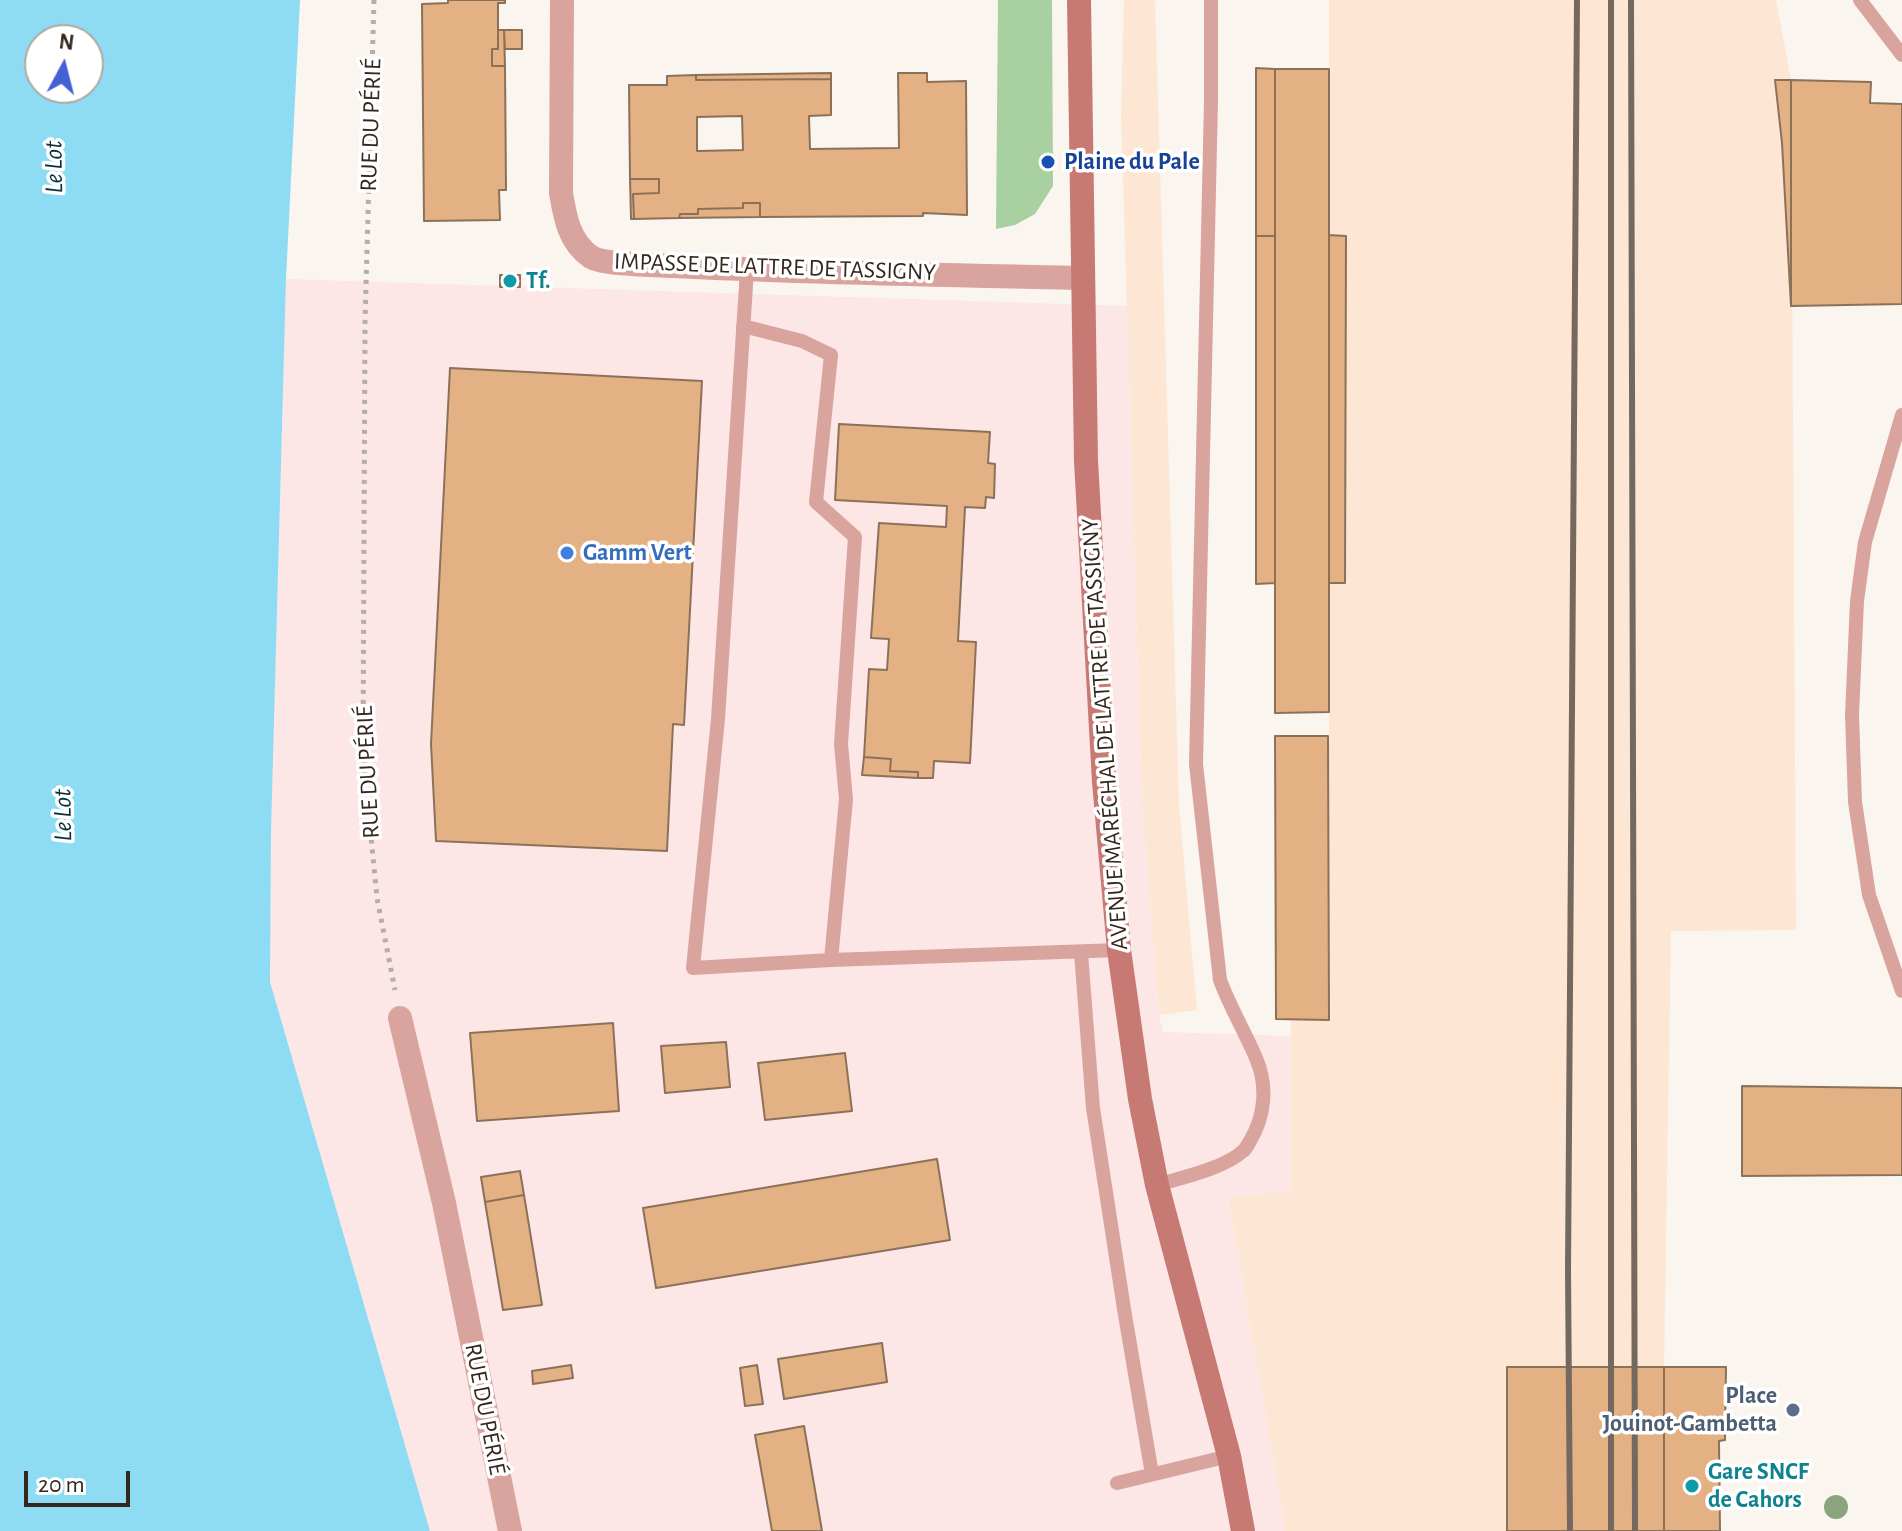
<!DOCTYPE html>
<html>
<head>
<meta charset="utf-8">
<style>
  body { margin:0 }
  #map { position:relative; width:1902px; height:1531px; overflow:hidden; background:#fbf5ef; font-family:"Alegreya Sans",sans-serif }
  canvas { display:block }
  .north { position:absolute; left:24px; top:24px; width:80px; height:80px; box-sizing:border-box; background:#fff; border:2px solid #aea9a5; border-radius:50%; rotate:7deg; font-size:22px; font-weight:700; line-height:32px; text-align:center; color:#34281e }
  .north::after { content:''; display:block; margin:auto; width:28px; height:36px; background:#4661d5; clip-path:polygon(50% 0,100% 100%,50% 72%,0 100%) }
  .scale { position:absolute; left:24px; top:1471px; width:106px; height:36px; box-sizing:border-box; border:4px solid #34281e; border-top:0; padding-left:10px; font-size:24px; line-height:28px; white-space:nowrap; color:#34281e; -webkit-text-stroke:6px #fff; paint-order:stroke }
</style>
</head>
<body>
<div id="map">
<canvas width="1902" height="1531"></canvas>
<div class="north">N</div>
<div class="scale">20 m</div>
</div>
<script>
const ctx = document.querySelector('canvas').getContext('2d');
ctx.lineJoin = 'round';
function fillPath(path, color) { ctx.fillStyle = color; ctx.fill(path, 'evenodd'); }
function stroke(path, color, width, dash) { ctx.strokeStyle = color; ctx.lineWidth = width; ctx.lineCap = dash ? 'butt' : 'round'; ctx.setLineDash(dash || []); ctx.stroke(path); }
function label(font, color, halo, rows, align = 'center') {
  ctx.font = font + ' "Alegreya Sans",sans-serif'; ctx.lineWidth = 7; ctx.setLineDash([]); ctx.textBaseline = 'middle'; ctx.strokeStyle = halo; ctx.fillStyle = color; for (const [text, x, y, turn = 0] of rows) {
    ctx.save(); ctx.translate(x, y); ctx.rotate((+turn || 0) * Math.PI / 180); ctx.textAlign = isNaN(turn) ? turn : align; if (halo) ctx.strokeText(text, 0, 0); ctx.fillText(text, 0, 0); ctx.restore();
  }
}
fillPath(new Path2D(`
  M1124,0H1155L1179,805L1197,1010L1159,1015L1142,807L1121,115Z
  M1329,0H1776L1791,80L1796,930L1671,931L1664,1366L1726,1367L1725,1440L1719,1441L1720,1531H1285L1228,1196L1290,1191L1291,1019H1329Z`), '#fde6d3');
fillPath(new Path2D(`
  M286,279L1127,306L1142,807L1159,1015L1163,1032L1291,1036L1290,1192L1228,1197L1285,1531H430L270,982L271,832Z`), '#fce6e6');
fillPath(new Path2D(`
  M998,0H1052L1053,186L1035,214L1015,225L996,229Z`), '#a9d0a0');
fillPath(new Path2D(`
  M0,0H300L286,279L271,832L270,982L430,1531H0ZM40,40H88V88H40Z`), '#8ddcf3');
const building = new Path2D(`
  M448,0H505V3H498V49H492V66H505L506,190H499L500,220L424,221L422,4L448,3Z
  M498,30H504L505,66H492V49H498Z
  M504,30H522V49H505Z
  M1256,68L1275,69V236H1256Z
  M1275,69H1329V712L1275,713Z
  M831,73V79L696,80V75Z
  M898,73H927V82L966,81L967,215L923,213V216L760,217V203H743V208L698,209V214H680L679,218L634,219L633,194L659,193V179H630L629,85H667V76L696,75V80L831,79V115L809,116L810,149L899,148ZM742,116L743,150L697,151V117Z
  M1775,80H1791V306L1782,143Z
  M1791,80L1871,82L1870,103L1902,104V304L1791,306Z
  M630,179H659V193L633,194L634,219H631Z
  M743,203H760V217L679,218L680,214H698V209L743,208Z
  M1329,235L1346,236L1345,583H1329Z
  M1256,236H1275V583L1256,584Z
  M500,275H520V287H500Z
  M450,368L702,381L684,725L673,724L667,851L436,841L431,744Z
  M839,424L990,432L988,463L995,464L994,498L986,497L985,508L965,507L958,641L976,642L970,763L934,761L933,778H918V772L890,771L891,759L864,757L869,669L887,670L889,639L871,638L879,523L946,527L947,506L835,500Z
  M1275,736H1328L1329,1020L1276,1019Z
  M864,757L891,759L890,771L918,772V778L862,775Z
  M613,1023L619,1111L477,1121L470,1033Z
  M726,1042L730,1087L665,1093L661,1046Z
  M845,1053L852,1111L765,1120L758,1063Z
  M1742,1086L1902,1088V1175L1742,1176Z
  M937,1159L950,1240L656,1288L643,1208Z
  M520,1171L524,1195L485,1202L481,1177Z
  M524,1195L542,1305L503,1310L485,1202Z
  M882,1343L887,1382L784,1399L778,1359Z
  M571,1365L573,1378L533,1384L532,1371Z
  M757,1365L763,1404L745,1406L740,1368Z
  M1507,1367H1664V1531H1507Z
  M1664,1367H1726L1725,1440L1719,1441L1720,1531H1664Z
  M804,1426L822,1531H772L755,1435Z`);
fillPath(building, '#e4b185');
stroke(building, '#8c7159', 2);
stroke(new Path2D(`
  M374,0L365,321L363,754L377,898L395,990`), '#b6ada6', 5, [4, 6]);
stroke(new Path2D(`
  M1860,0L1902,55
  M747,270L718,719L693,968L831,960L1119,950
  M743,326L802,341L831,355L816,502L855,537L841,744L846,799L831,960
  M1902,415L1865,542L1857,601L1852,715L1855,802L1869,895L1902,991
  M1081,953L1093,1108L1124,1309L1152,1474
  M1157,1185C1181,1178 1225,1168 1243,1151C1245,1150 1249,1143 1250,1141C1265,1116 1268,1086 1256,1058C1245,1032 1230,1007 1220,980L1196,764L1211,101V0
  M1117,1483L1229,1456`), '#d9a49e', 14);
stroke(new Path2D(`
  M562,0L561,193C565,217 569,242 591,257C604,265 658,265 675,266C811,273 947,275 1082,278
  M400,1018L444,1203L510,1531`), '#d9a49e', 24);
stroke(new Path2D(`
  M1079,0L1086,461L1104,782L1119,950L1140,1099L1157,1185L1229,1456L1243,1531`), '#c77a74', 24);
stroke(new Path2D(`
  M1611,0V1531
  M1631,0L1635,1531
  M1570,1531L1568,1269L1577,0`), '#736960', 6);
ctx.fillStyle = '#8aa47d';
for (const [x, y] of [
  [1836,1507]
]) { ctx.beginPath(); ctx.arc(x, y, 12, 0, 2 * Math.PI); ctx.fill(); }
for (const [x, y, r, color] of [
  [1048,162,8,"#1a4fb4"],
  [510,281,8,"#0f9aa8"],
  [567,553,8,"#3f7fe0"],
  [1793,1410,8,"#5c6f8a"],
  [1692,1486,8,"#0f9aa8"]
]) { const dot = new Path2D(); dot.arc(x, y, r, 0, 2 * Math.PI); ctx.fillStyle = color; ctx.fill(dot); stroke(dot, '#fff', 3); }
label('24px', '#34281e', '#fff', [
  ["RUE DU PÉRIÉ",371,125,-88],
  ["IMPASSE DE LATTRE DE TASSIGNY",775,267,2],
  ["AVENUE MARÉCHAL DE LATTRE DE TASSIGNY",1105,734,-94],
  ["RUE DU PÉRIÉ",368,772,-93],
  ["RUE DU PÉRIÉ",485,1409,79]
]);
label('bold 24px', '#164399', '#fff', [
  ["Plaine du Pale",1064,162]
], 'left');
label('bold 24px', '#0d838f', '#fff', [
  ["Tf.",526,281],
  ["Gare SNCF",1708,1472],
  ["de Cahors",1708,1500]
], 'left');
label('bold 24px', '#366cbe', '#fff', [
  ["Gamm Vert",583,553]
], 'left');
label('bold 24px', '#4e5e75', '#fff', [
  ["Place",1777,1396],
  ["Jouinot-Gambetta",1777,1424]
], 'right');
label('italic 26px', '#0a313b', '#fff', [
  ["Le Lot",54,167,-91],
  ["Le Lot",63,815,-91]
]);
</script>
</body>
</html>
